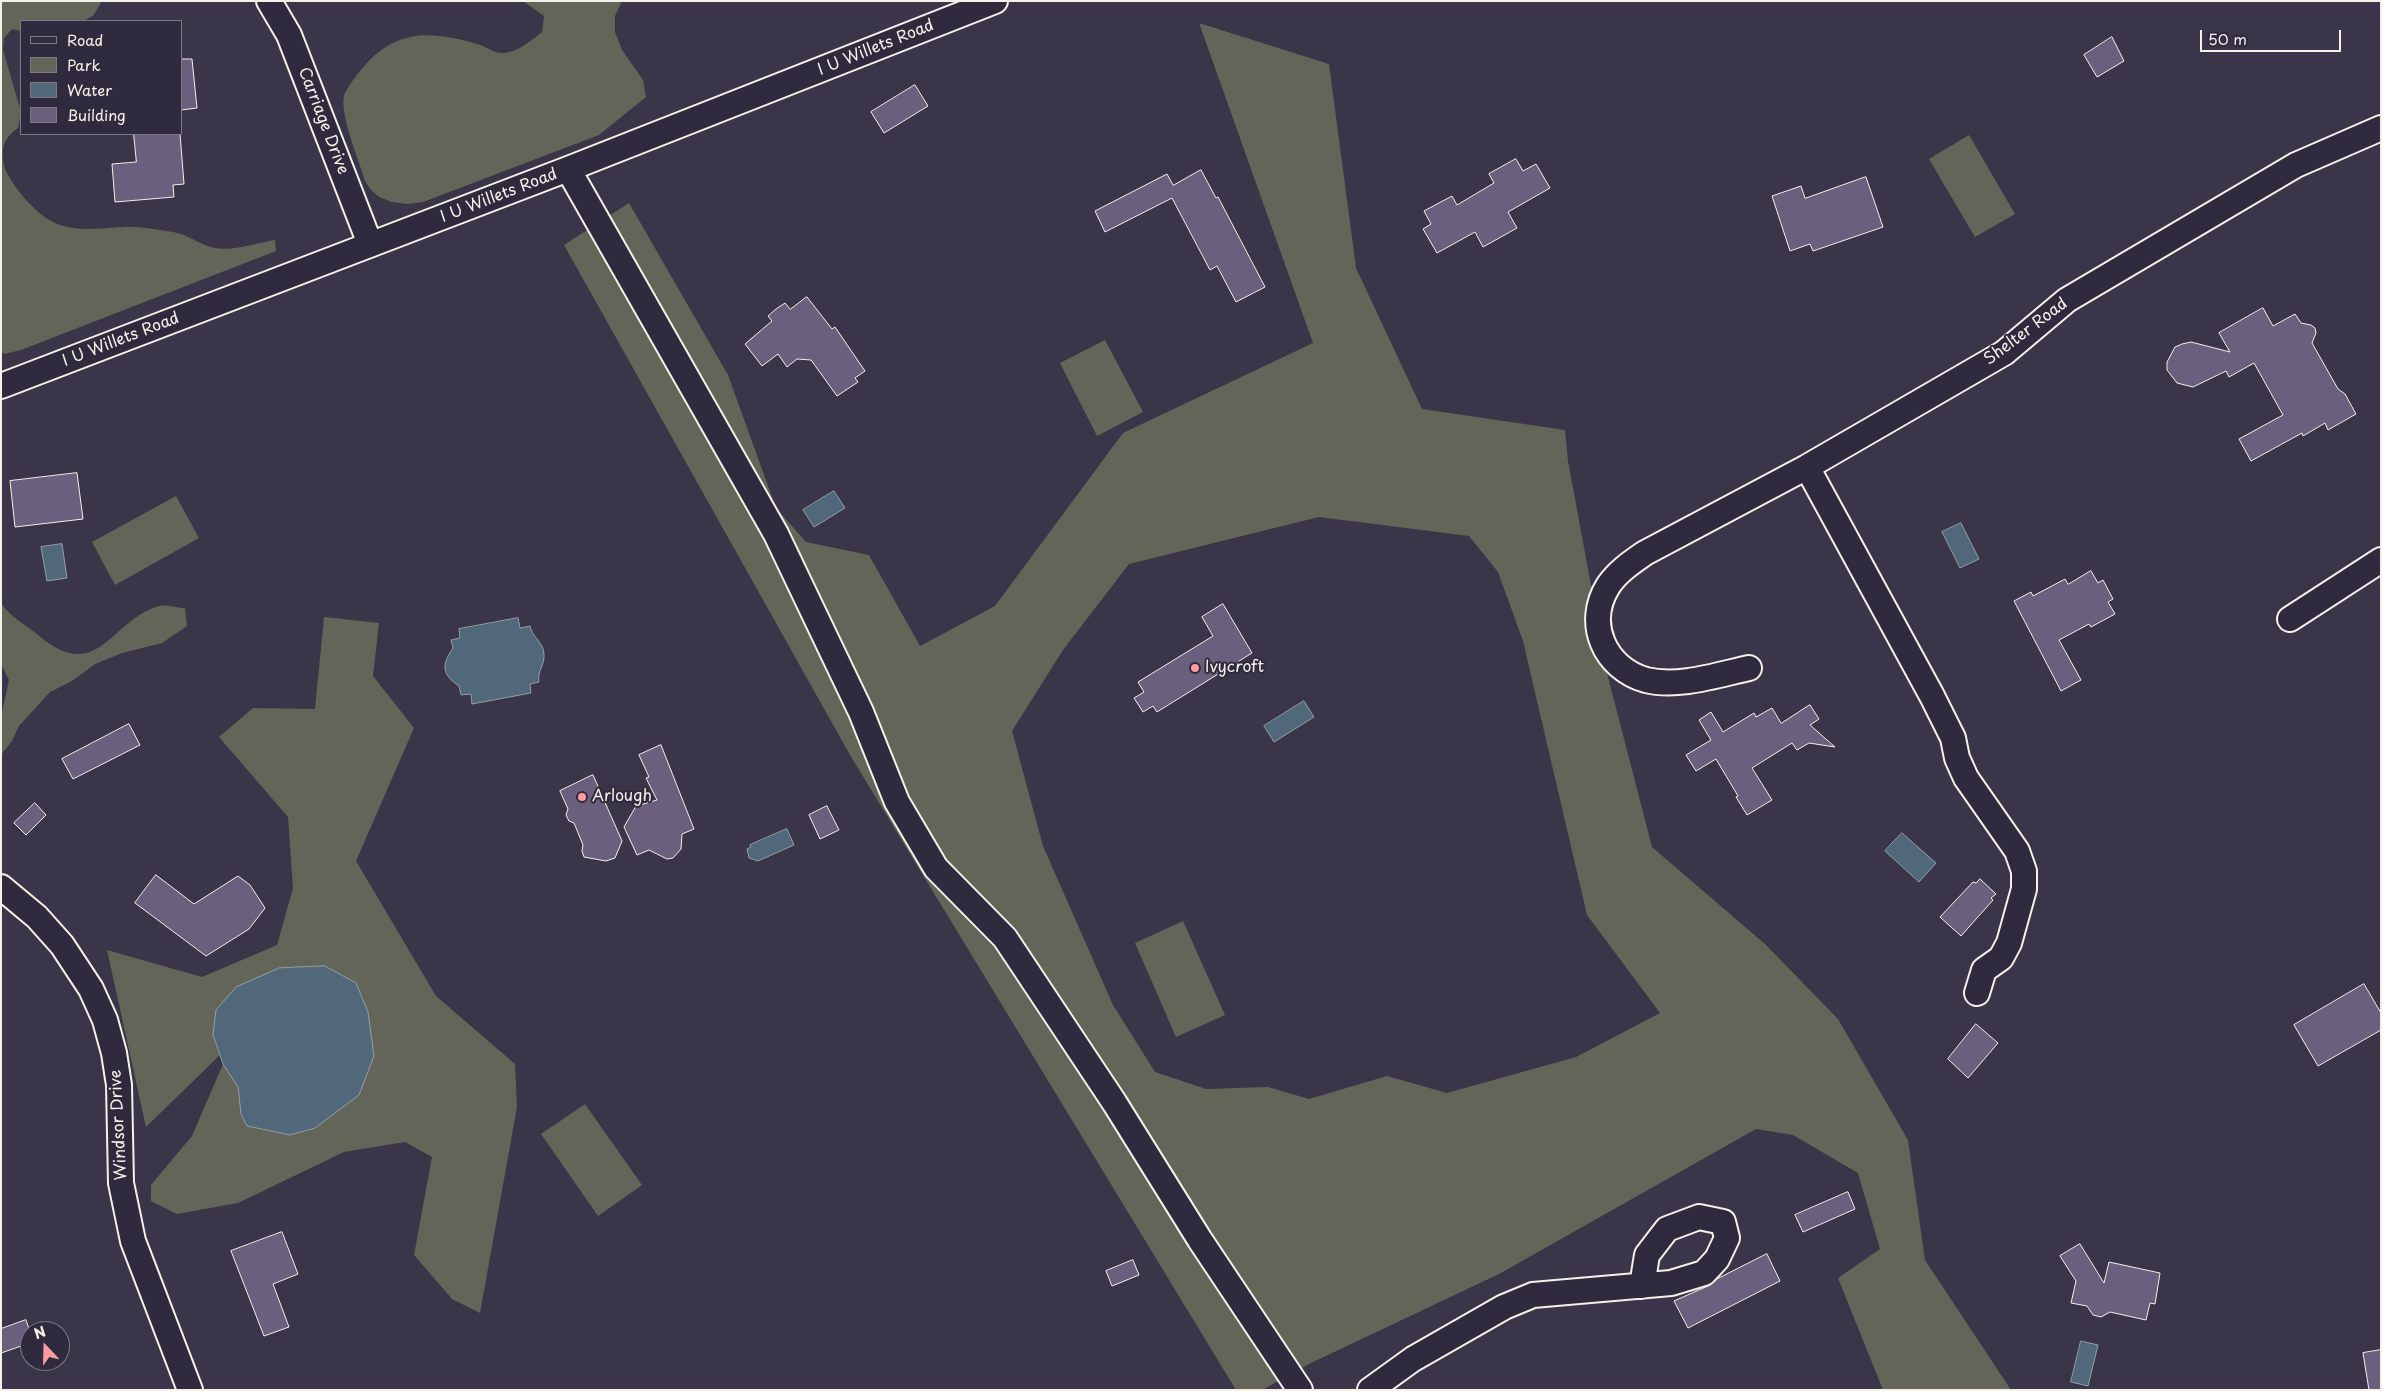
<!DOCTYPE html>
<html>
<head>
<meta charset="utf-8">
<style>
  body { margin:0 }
  #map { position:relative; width:2382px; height:1391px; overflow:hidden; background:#3b354a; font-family:"Playpen Sans",sans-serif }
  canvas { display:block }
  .frame { position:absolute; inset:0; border:2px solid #f4f1e8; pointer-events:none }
  .legend { position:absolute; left:20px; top:20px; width:162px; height:115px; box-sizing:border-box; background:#2f2a3d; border:1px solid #7e7a81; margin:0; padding:6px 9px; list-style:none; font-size:15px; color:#f4f1e8 }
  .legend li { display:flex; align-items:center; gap:10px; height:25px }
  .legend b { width:25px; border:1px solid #7e7a81 }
  .north { position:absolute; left:20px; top:1321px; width:50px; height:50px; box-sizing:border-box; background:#2f2a3d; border:1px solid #7e7a81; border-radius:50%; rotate:339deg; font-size:14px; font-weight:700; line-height:20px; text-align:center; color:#f4f1e8 }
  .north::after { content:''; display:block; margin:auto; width:18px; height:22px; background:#ff9aa2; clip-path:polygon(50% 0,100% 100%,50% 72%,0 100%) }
  .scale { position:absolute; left:2200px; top:30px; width:141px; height:22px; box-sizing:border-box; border:2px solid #f4f1e8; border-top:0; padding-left:6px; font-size:15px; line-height:18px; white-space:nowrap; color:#f4f1e8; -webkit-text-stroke:4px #2f2a3d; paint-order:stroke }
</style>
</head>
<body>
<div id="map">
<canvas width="2382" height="1391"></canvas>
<div class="frame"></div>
<ul class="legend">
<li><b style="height:6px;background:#2f2a3d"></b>Road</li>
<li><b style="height:14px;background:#626557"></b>Park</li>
<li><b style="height:14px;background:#50687a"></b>Water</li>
<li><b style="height:14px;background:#6a5f7c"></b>Building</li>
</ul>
<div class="north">N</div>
<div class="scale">50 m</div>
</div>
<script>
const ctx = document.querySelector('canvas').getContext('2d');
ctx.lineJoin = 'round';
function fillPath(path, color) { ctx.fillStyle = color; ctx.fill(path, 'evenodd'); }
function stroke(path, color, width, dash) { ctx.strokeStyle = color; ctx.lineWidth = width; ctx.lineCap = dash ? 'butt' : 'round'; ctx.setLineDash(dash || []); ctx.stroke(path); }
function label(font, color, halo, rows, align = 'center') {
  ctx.font = font + ' "Playpen Sans",sans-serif'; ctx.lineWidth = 4; ctx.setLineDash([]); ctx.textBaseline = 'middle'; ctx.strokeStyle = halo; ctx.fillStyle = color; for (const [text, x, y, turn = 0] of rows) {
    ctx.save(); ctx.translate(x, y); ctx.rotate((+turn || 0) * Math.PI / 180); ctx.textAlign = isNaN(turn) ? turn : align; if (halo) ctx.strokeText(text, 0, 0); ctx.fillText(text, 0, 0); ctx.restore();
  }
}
fillPath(new Path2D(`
  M1,1H102L93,16L83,21H21V31L12,29L4,38L3,50L21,112L18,128C3,138 0,151 5,169C13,187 35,213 53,222C76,233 100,228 124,227C140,226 157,230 173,232C188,234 201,246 215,248C234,251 257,243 275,240L276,251L21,350L5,354L1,352Z
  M523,1H622L615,16V32L622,50L643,80L646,97L599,135L423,202L407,204L392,202L379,197L371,190L365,181C359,160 340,116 344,96C346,88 362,68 368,62C400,28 436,32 477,44C485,46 494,53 502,53C517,53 531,41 542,32L544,16Z
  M1199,23L1329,64L1356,268L1422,409L1565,430L1568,461L1608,677L1652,847L1765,944L1838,1019L1908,1140L1925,1260L2011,1390H1883L1838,1278L1880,1249L1858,1173L1793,1135L1756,1129L1499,1274L1311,1363L1262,1390H1236L850,755L564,245L629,203L728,375L776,508L806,542L869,555L920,646L995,606L1123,433L1313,343ZM1319,517L1469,536L1498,572L1523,641L1587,915L1660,1013L1576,1057L1447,1093L1387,1076L1309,1099L1268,1087L1206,1089L1155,1072L1113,1005L1043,846L1012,731L1063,650L1129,564Z
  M1969,135L2015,214L1975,237L1929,159Z
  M1105,340L1143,412L1097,436L1060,363Z
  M176,496L199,538L115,585L92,542Z
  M1,603C10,617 25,624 38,635C98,686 110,620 159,606C166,604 178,608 185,608L187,626L162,643L122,653L95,664L72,681L50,692L19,726L12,741L1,755V717L9,680L1,664Z
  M324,617L379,623L373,676L414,728L356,861L436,996L515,1064L517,1107L480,1313L452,1299L414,1255L432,1157L405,1142L344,1152L238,1203L177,1214L151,1201V1185L192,1136L223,1064L238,1087L241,1114L247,1126L290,1135L315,1128L359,1095L356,983L325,966L279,968L213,1035L220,1055L146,1127L107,950L202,977L277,945L293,888L288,817L219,737L253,708L315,709Z
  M1183,921L1225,1015L1176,1037L1135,943Z
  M585,1104L642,1185L598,1216L541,1134Z`), '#626557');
const water = new Path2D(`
  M834,491L845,508L814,527L803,510Z
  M1961,523L1979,559L1960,568L1942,532Z
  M62,544L67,578L47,581L41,547Z
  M518,618L520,628L530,626C532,637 544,643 544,654C545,665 537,671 539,682L530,684L531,693L472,704L471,694L461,695L459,686C442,675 441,665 453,648L451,640L460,638L459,629Z
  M1304,701L1314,717L1274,742L1264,726Z
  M787,829L794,845L758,861L749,858L747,849L751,847L750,845Z
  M1902,833L1936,863L1919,882L1885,851Z
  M325,966L356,983L368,1012L374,1056L359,1095L315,1128L290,1135L247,1126L241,1114L238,1087L223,1064L213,1035L216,1010L236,987L279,968Z
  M2081,1341L2098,1345L2088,1386L2071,1382Z`);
fillPath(water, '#50687a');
stroke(water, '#929fa6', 1);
const building = new Path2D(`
  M2112,37L2124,61L2097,77L2084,55Z
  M181,59H192L197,108L181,110Z
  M915,85L928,106L884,133L871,112Z
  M134,134H180L184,184L173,185L174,197L115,202L112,164L136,162Z
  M1516,159L1523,171L1536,164L1550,188L1508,212L1517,228L1483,247L1475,232L1437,253L1423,229L1431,224L1424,211L1452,196L1457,205L1494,183L1489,174Z
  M1201,170L1216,198L1218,197L1265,287L1236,302L1217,266L1210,270L1172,198L1105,232L1095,211L1167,174L1173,185Z
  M1866,177L1883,227L1813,251L1810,244L1790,251L1772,196L1801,186L1805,198Z
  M807,297L832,329L835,327L865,371L855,378L858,382L837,396L811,360L797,359L787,367L778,354L762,366L745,344L772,321L768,316L776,309L785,303L790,309Z
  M2263,308L2273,326L2295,314L2301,323L2311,325L2315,328L2316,333L2312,343L2338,389L2345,394L2356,414L2328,430L2325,423L2303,436L2302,433L2251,461L2239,439L2283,415L2254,363L2229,377L2226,371L2193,387L2177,383L2167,370V362L2175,347L2182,344L2191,342L2230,352L2219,333Z
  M77,473L83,519L15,527L10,481Z
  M2091,571L2098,583L2103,580L2113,599L2108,602L2115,614L2091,627L2089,624L2059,640L2081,680L2061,691L2014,601L2031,592L2033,596L2065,579L2068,584Z
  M1223,604L1252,653L1157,712L1153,706L1143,712L1134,698L1144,692L1138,682L1213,636L1202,617Z
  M1810,705L1819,719L1810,725L1835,747L1809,743L1797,750L1792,743L1752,768L1772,800L1747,815L1736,797L1738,796L1716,759L1696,771L1686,755L1711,740L1699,720L1711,712L1723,732L1754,713L1756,717L1772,708L1781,723Z
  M129,724L140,745L73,779L62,759Z
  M661,745L694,829L682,834L681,849L673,858L667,859L649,850L637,855L624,827L636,806L657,800L646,778L649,777L639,755Z
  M593,775L622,841L615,858L606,861L584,857L582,851L583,845L574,823L569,821L566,815L568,809L560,791Z
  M35,803L46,815L26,835L14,823Z
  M827,806L839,830L820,839L809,815Z
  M156,875L194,904L238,876L250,885L265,908L249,929L206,956L135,903Z
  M1980,879L1996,894L1991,898L1993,900L1961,936L1940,917L1973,882L1976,883Z
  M2364,984L2381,1013V1030L2318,1066L2294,1025Z
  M1976,1024L1998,1043L1968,1078L1948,1059Z
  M1848,1192L1855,1209L1803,1232L1795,1215Z
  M282,1232L298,1274L273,1284L289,1327L264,1336L231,1251Z
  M2080,1244L2104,1283L2109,1262L2160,1273L2155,1304L2150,1303L2146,1320L2110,1312L2101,1317L2093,1315L2087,1306L2071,1303L2076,1281L2060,1256Z
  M1767,1254L1780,1281L1688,1328L1674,1301L1708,1286L1717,1279Z
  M1133,1260L1139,1275L1112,1286L1106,1271Z
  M26,1320L30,1332V1343L1,1353V1329Z
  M2381,1350V1390H2369L2363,1353Z`);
fillPath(building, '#6a5f7c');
stroke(building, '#f4f1e8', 1);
const minor = new Path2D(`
  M269,1L289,35L370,244
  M568,169L776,534L861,712L897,802L936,868L1005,938L1114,1102L1200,1240L1300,1390
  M1,386L568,169L995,1
  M1807,467L1932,696L1953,738L1957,758L1966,778L2017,851L2024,871V889L2009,943L2001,958L1984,970L1977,993
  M2290,619L2381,560
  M1749,668C1717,675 1678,688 1646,680C1604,668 1585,623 1608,586C1617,572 1632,562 1645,553L1807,467L2004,353L2067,300L2296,165L2381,128
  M1,887L37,917L62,945L91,989L105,1020L114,1053L119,1085L121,1183L133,1241L190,1390
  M1370,1390L1413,1359L1504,1307L1533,1295L1671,1283L1704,1273L1717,1259L1727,1238L1723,1222L1699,1217L1667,1229L1647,1255L1642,1286`);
stroke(minor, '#f4f1e8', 28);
stroke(minor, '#2f2a3d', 24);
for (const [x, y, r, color] of [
  [1195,668,5,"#ff9aa2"],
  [582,797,5,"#ff9aa2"]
]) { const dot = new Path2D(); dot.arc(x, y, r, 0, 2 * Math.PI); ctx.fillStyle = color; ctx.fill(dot); stroke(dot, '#2f2a3d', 2); }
label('16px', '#f4f1e8', '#2f2a3d', [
  ["I U Willets Road",876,48,-22],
  ["Carriage Drive",323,121,69],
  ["I U Willets Road",499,196,-21],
  ["Shelter Road",2026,332,-37],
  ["I U Willets Road",121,340,-21],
  ["Windsor Drive",119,1125,-93]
]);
label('16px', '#f4f1e8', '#2f2a3d', [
  ["Ivycroft",1205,668],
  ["Arlough",592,797]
], 'left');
</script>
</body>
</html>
